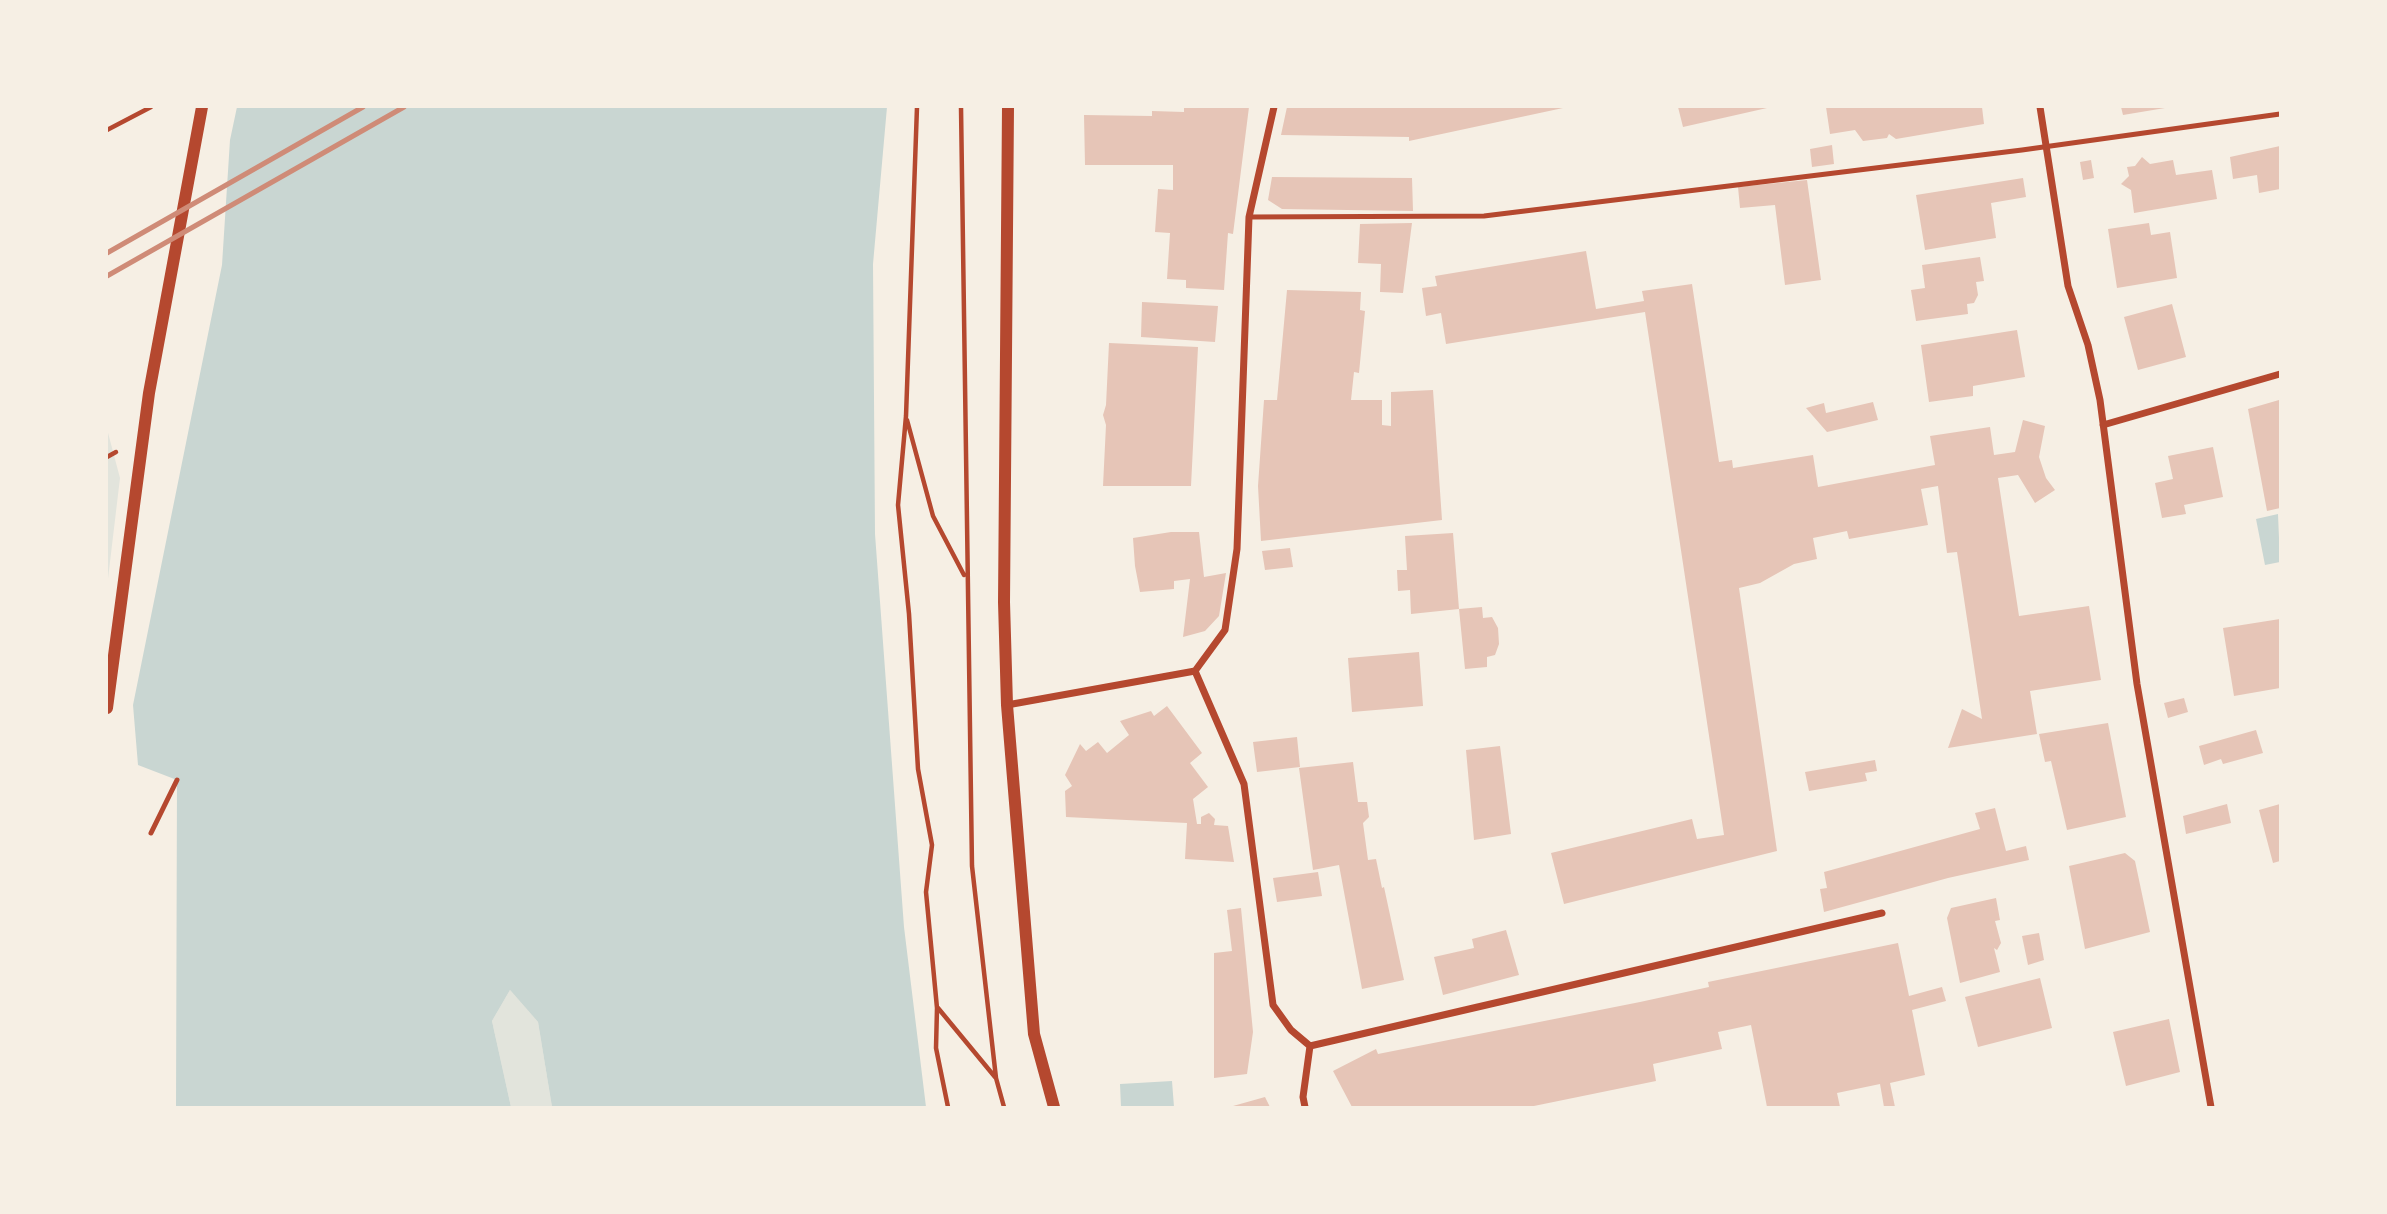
<!DOCTYPE html>
<html>
<head>
<meta charset="utf-8">
<style>
  body { margin:0 }
  #map { position:relative; width:2387px; height:1214px; overflow:hidden; background:#f6efe4; font-family:"Roboto Condensed",sans-serif }
  canvas { display:block }
  .frame { position:absolute; inset:0; border:108px solid #f6efe4; pointer-events:none }
</style>
</head>
<body>
<div id="map">
<canvas width="2387" height="1214"></canvas>
<div class="frame"></div>
</div>
<script>
const ctx = document.querySelector('canvas').getContext('2d');
ctx.lineJoin = 'round';
function fillPath(path, color) { ctx.fillStyle = color; ctx.fill(path, 'evenodd'); }
function stroke(path, color, width, dash) { ctx.strokeStyle = color; ctx.lineWidth = width; ctx.lineCap = dash ? 'butt' : 'round'; ctx.setLineDash(dash || []); ctx.stroke(path); }
fillPath(new Path2D(`
  M107,429L120,478L107,587Z
  M510,990L538,1022L552,1107H511L492,1021Z`), '#e2e4dc');
fillPath(new Path2D(`
  M237,107H887L873,264L875,534L904,927L926,1107H552L538,1022L510,990L492,1021L511,1107H176L177,780L138,765L133,705L222,265L230,140Z
  M2278,514L2280,562L2265,565L2256,519Z
  M1172,1081L1174,1107H1121L1120,1084Z`), '#c9d6d2');
fillPath(new Path2D(`
  M1184,107H1249L1233,234L1228,233L1224,290L1186,288V280L1167,279L1170,233L1155,232L1158,189L1173,190V165H1085L1084,115L1152,116V111L1184,112Z
  M1287,107H1563V108L1409,141V137L1281,135Z
  M1678,107H1767V108L1683,127Z
  M1826,107H1982L1984,124L1896,139L1889,134L1887,138L1863,141L1855,130L1830,134Z
  M2121,107H2165V108L2123,115Z
  M1832,145L1834,164L1812,167L1810,149Z
  M2280,146V189L2259,193L2257,175L2233,179L2230,157Z
  M2142,157L2150,164L2173,160L2176,175L2212,170L2217,199L2134,213L2131,190L2121,184L2129,176L2127,167L2135,166Z
  M2091,160L2094,178L2083,180L2080,162Z
  M1272,177L1412,178L1413,211L1282,209L1268,200Z
  M2023,178L2026,197L1991,203L1996,238L1925,250L1916,195Z
  M1807,180L1821,280L1785,285L1775,205L1740,208L1738,187Z
  M1412,223L1403,293L1380,292L1381,264L1358,263L1360,224Z
  M2149,223L2151,235L2170,232L2177,278L2117,288L2108,229Z
  M1586,251L1596,309L1644,301L1642,291L1692,284L1719,462L1732,460L1733,468L1813,455L1818,487L1935,465L1930,436L1990,427L1994,455L2015,452L2023,420L2045,426L2039,457L2046,478L2055,490L2035,503L2018,475L1998,478L2019,616L2089,606L2101,680L2030,691L2037,734L1948,748L1962,709L1982,719L1957,552L1947,553L1938,486L1921,489L1928,525L1849,539L1847,531L1813,538L1817,559L1794,564L1760,583L1739,588L1777,851L1564,904L1551,853L1692,819L1697,839L1724,835L1645,312L1446,344L1441,313L1426,316L1422,288L1437,286L1435,276Z
  M1980,257L1984,281L1976,282L1978,295L1974,303L1967,304L1968,314L1916,321L1911,290L1925,288L1922,265Z
  M1287,290L1361,292L1360,310L1365,311L1359,373L1354,372L1351,400H1382V425L1391,426V392L1433,390L1442,520L1261,541L1258,486L1264,400H1277Z
  M1142,302L1218,306L1215,342L1141,337Z
  M2172,304L2186,357L2138,370L2124,317Z
  M2017,330L2025,377L1973,386V396L1929,402L1921,345Z
  M1109,343L1198,347L1191,486H1103L1106,425L1103,415L1106,405Z
  M2279,400L2280,508L2267,511L2248,409Z
  M1873,402L1878,420L1827,432L1806,408L1824,403L1826,413Z
  M2213,447L2223,497L2184,505L2186,514L2162,518L2155,483L2173,479L2168,456Z
  M1171,532H1199L1204,577L1226,573L1219,616L1205,631L1183,637L1190,579L1174,581V589L1140,592L1135,566L1133,538Z
  M1453,533L1459,609L1411,614L1410,590L1398,591L1397,570H1407L1405,536Z
  M1290,548L1293,567L1265,570L1262,551Z
  M1482,607L1483,618L1492,617L1498,628L1499,644L1495,655L1487,657V667L1465,669L1459,609Z
  M2280,619V688L2234,696L2223,628Z
  M1419,652L1423,706L1352,712L1348,658Z
  M2184,698L2188,712L2168,718L2164,703Z
  M1167,706L1202,753L1190,763L1208,787L1193,799L1197,824H1201V817L1209,813L1215,819L1214,825L1228,826L1234,862L1185,859L1187,823L1066,817L1065,791L1072,786L1065,775L1080,744L1086,751L1098,742L1107,753L1129,735L1120,721L1151,711L1154,716Z
  M2108,723L2126,817L2067,830L2051,761L2045,762L2039,734Z
  M2256,730L2263,753L2223,764L2221,759L2204,765L2199,746Z
  M1297,737L1300,767L1257,772L1253,742Z
  M1500,746L1511,834L1474,840L1466,750Z
  M1875,760L1877,771L1865,773L1867,781L1809,791L1805,772Z
  M1353,762L1358,802H1367L1369,817L1363,823L1368,860L1376,859L1382,888L1384,887L1404,980L1362,989L1339,865L1313,870L1299,768Z
  M2227,804L2231,823L2186,834L2183,816Z
  M2280,804V861L2273,863L2259,810Z
  M1995,808L2006,851L2026,846L2029,860L1948,878L1824,912L1820,889L1827,888L1824,872L1980,829L1975,813Z
  M2125,853L2135,861L2150,932L2085,949L2069,866Z
  M1318,872L1322,896L1277,902L1273,878Z
  M1996,898L2000,920L1995,921L2001,943L1997,950L1994,948L2000,972L1960,983L1947,918L1951,908Z
  M1241,908L1253,1032L1247,1074L1214,1078V953L1232,951L1227,910Z
  M1506,930L1519,975L1443,995L1434,957L1474,948L1472,939Z
  M2039,933L2044,960L2028,965L2022,936Z
  M1898,943L1909,996L1942,987L1946,1001L1912,1010L1925,1075L1890,1083L1895,1107H1884L1880,1084L1837,1093L1840,1107H1767L1751,1025L1718,1032L1722,1049L1653,1064L1656,1081L1529,1107H1352L1333,1071L1376,1049L1378,1054L1640,1002L1709,987L1708,982Z
  M2040,978L2052,1028L1978,1047L1965,997Z
  M2169,1019L2180,1072L2126,1086L2113,1032Z
  M1265,1097L1270,1107H1233V1106Z`), '#e6c5b7');
stroke(new Path2D(`
  M917,107L906,416L898,505L909,614L918,769L932,845L926,892L937,1008L936,1048L948,1107
  M961,107L972,866L996,1078L1004,1107
  M107,130L151,107
  M907,420L933,516L964,575
  M107,457L116,452
  M938,1008L995,1077`), '#b5482f', 4.5);
stroke(new Path2D(`
  M1249,217L1484,216L2022,150L2280,114
  M151,833L177,780`), '#b5482f', 5);
stroke(new Path2D(`
  M1274,107L1249,217L1237,549L1225,630L1195,671L1244,784L1273,1005L1291,1030L1310,1046
  M2040,107L2068,286L2088,345L2100,400L2137,684L2211,1107
  M2103,425L2280,374
  M1007,705L1195,671
  M1310,1046L1882,913
  M1305,1107L1303,1097L1310,1046`), '#b5482f', 7);
stroke(new Path2D(`
  M1008,107L1004,602L1007,705L1034,1034L1054,1107
  M107,708L149,393L202,107`), '#b5482f', 12);
stroke(new Path2D(`
  M107,253L363,107
  M107,276L404,107`), '#cf8b77', 5);
</script>
</body>
</html>
